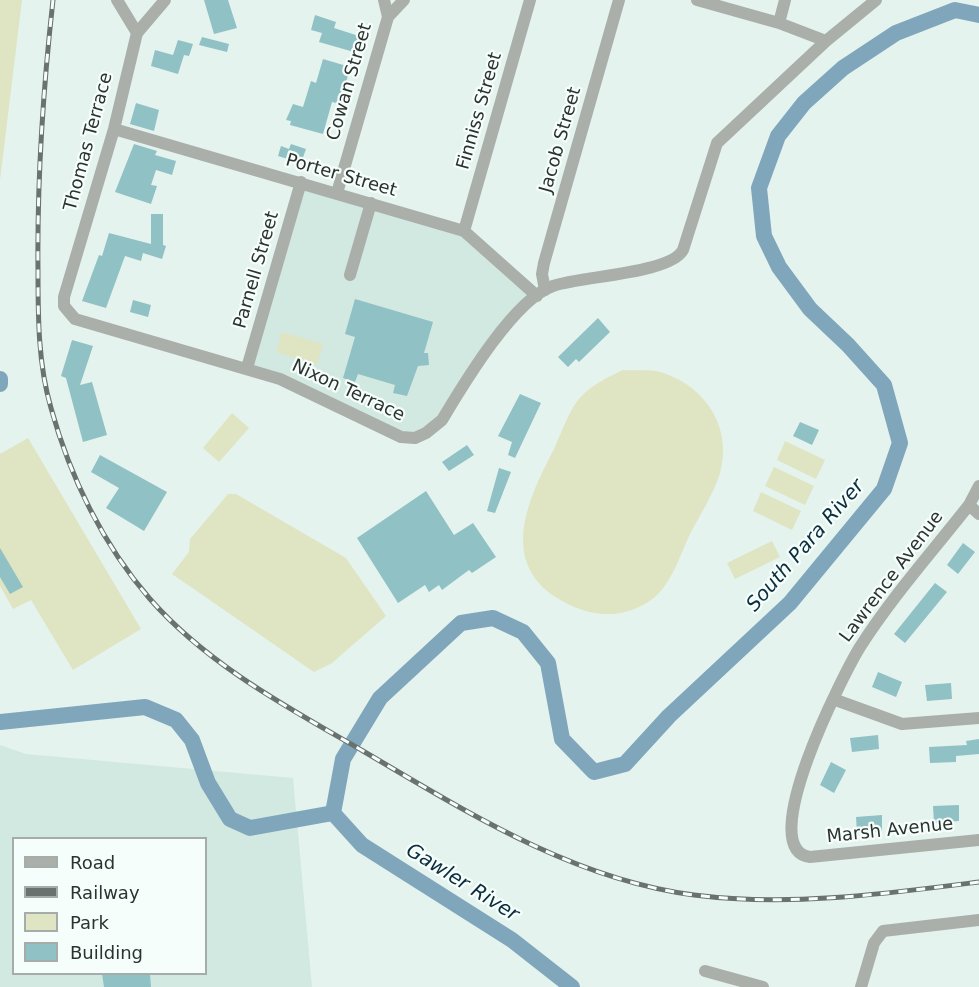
<!DOCTYPE html>
<html>
<head>
<meta charset="utf-8">
<style>
  body { margin:0 }
  #map { position:relative; width:979px; height:987px; overflow:hidden; background:#e4f3ee; font-family:"DejaVu Sans",sans-serif }
  canvas { display:block }
  .legend { position:absolute; left:12px; top:837px; width:195px; height:138px; box-sizing:border-box; background:#f6fefb; border:2px solid #a5acaa; margin:0; padding:8px 10px; list-style:none; font-size:18px; color:#2c3230 }
  .legend li { display:flex; align-items:center; gap:12px; height:30px }
  .legend b { width:30px; border:2px solid #a5acaa }
</style>
</head>
<body>
<div id="map">
<canvas width="979" height="987"></canvas>
<ul class="legend">
<li><b style="height:8px;background:#aaafaa"></b>Road</li>
<li><b style="height:8px;background:#69726f"></b>Railway</li>
<li><b style="height:16px;background:#dfe4c2"></b>Park</li>
<li><b style="height:16px;background:#90c1c5"></b>Building</li>
</ul>
</div>
<script>
const ctx = document.querySelector('canvas').getContext('2d');
ctx.lineJoin = 'round';
function fillPath(path, color) { ctx.fillStyle = color; ctx.fill(path, 'evenodd'); }
function stroke(path, color, width, dash) { ctx.strokeStyle = color; ctx.lineWidth = width; ctx.lineCap = dash ? 'butt' : 'round'; ctx.setLineDash(dash || []); ctx.stroke(path); }
function label(font, color, halo, rows, align = 'center') {
  ctx.font = font + ' "DejaVu Sans",sans-serif'; ctx.lineWidth = 4.5; ctx.setLineDash([]); ctx.textBaseline = 'middle'; ctx.strokeStyle = halo; ctx.fillStyle = color; for (const [text, x, y, turn = 0] of rows) {
    ctx.save(); ctx.translate(x, y); ctx.rotate((+turn || 0) * Math.PI / 180); ctx.textAlign = isNaN(turn) ? turn : align; if (halo) ctx.strokeText(text, 0, 0); ctx.fillText(text, 0, 0); ctx.restore();
  }
}
fillPath(new Path2D(`
  M301,182L464,231L537,296L526,304L449,408L415,438L247,368Z
  M0,745L26,754L293,778L312,987H0ZM14,838H206V974H14Z`), '#d2e9e1');
fillPath(new Path2D(`
  M0,0H22L0,180Z
  M282,332L323,344L317,365L276,352Z
  M623,370C635,371 649,369 660,372C704,385 733,426 720,473C714,493 700,515 690,534C680,555 671,586 651,600C621,621 587,617 557,598C498,561 529,497 554,449C561,434 568,413 578,400C591,385 606,378 623,370Z
  M232,413L249,428L219,462L203,448Z
  M28,438L141,629L73,670L31,600L13,609L0,586V454Z
  M785,441L825,460L816,479L777,460Z
  M774,467L814,486L805,505L765,486Z
  M761,492L801,511L792,530L753,511Z
  M228,494H236L346,558L386,616L332,663L314,672L172,574L189,552L190,539Z
  M772,541L780,557L735,579L727,563Z`), '#dfe4c2');
stroke(new Path2D(`
  M0,379V384
  M0,722L145,707L176,720L192,740L208,783L230,819L250,828L333,813
  M333,813L343,759L380,698L461,623L493,618L523,632L548,663L562,739L594,772L625,764L669,716L790,603L884,489L900,443L884,385L848,345L810,309L779,267L764,236L759,188L778,136L804,103L843,68L896,33L955,10L979,15
  M333,813L362,845L512,940L572,987`), '#80a6bc', 16);
fillPath(new Path2D(`
  M204,0H228L237,28L214,34Z
  M315,15L336,22L334,28L359,36L354,52L319,42L322,33L311,30Z
  M202,37L229,44L227,52L199,45Z
  M178,40L193,44L189,56L184,55L178,74L151,66L155,50L173,55Z
  M323,59L350,67L341,104L332,102L323,134L290,125L291,121L286,120L293,104L303,107L311,81L316,83Z
  M136,103L159,110L154,131L130,124Z
  M134,144L157,151L155,155L176,161L172,175L156,170L151,185L157,186L151,204L115,192Z
  M291,144L306,149L301,163L278,156L281,146L289,149Z
  M151,214H163V245L166,246L162,259L143,253L141,261L125,256L106,308L82,301L99,255L102,256L109,233L151,244Z
  M355,299L433,322L424,353H428L429,365L418,366L407,396L393,393L395,385L358,374L355,382L343,378L355,337L345,334Z
  M133,300L151,305L148,317L130,312Z
  M598,318L610,332L579,362L576,359L568,367L558,357Z
  M72,340L93,346L80,385L92,382L107,435L83,442L66,378L61,376Z
  M520,394L541,403L515,458L508,455L512,442L498,436Z
  M800,422L819,430L812,445L793,436Z
  M467,445L474,455L449,471L442,462Z
  M100,455L167,492L144,531L106,508L119,488L91,472Z
  M499,468L511,472L495,513L487,511Z
  M426,491L454,535L473,523L496,557L472,573L469,570L442,590L439,585L429,592L425,585L398,603L357,538Z
  M963,543L975,552L958,574L947,565Z
  M0,548L23,587L10,594L0,577Z
  M935,583L947,592L905,643L894,634Z
  M878,672L902,682L896,697L872,687Z
  M951,683L952,699L927,701L925,685Z
  M878,735L879,749L852,752L850,738Z
  M979,739V754L956,756V762L930,763L929,747L967,745L966,741Z
  M831,762L846,770L834,793L820,785Z
  M959,805V821L934,823L933,806Z
  M882,815V832L857,833L856,817Z
  M102,974H150L151,987H104Z`), '#90c1c5');
stroke(new Path2D(`
  M117,0L137,33L114,129L64,297V306L75,319L280,379L401,437L415,438L426,433L442,420C463,385 514,299 553,286C581,276 670,274 683,250L717,143L826,41L876,0
  M384,0L388,17L404,0
  M697,0L779,23L826,41
  M779,23L785,0
  M137,33L165,0
  M114,129L464,231L537,296
  M337,193L388,17
  M464,231L530,0
  M350,275L371,203
  M545,290L542,274L544,263L619,0
  M247,368L301,182
  M979,486L969,505C932,552 892,597 860,647C844,673 753,850 810,857L979,840
  M969,505L979,514
  M833,699L902,724L979,718
  M705,971L763,987
  M861,987L874,943L883,931L979,920`), '#aaafaa', 12);
const rail = new Path2D(`
  M53,0C43,90 37,179 38,270C38,316 38,364 51,408C70,477 103,545 150,599C208,665 287,707 363,751C467,812 572,879 694,895C789,907 884,894 979,882`);
stroke(rail, '#69726f', 5);
stroke(rail, '#f6fefb', 3, [9]);
label('18px', '#2c3230', '#f6fefb', [
  ["Cowan Street",350,82,-74],
  ["Finniss Street",480,111,-74],
  ["Jacob Street",561,140,-74],
  ["Thomas Terrace",89,142,-75],
  ["Porter Street",341,176,16],
  ["Parnell Street",257,270,-74],
  ["Nixon Terrace",348,391,25],
  ["Lawrence Avenue",892,577,-53],
  ["Marsh Avenue",890,831,-6]
]);
label('italic 20px', '#0b2d3e', '#f6fefb', [
  ["South Para River",806,546,-49],
  ["Gawler River",462,883,32]
]);
</script>
</body>
</html>
